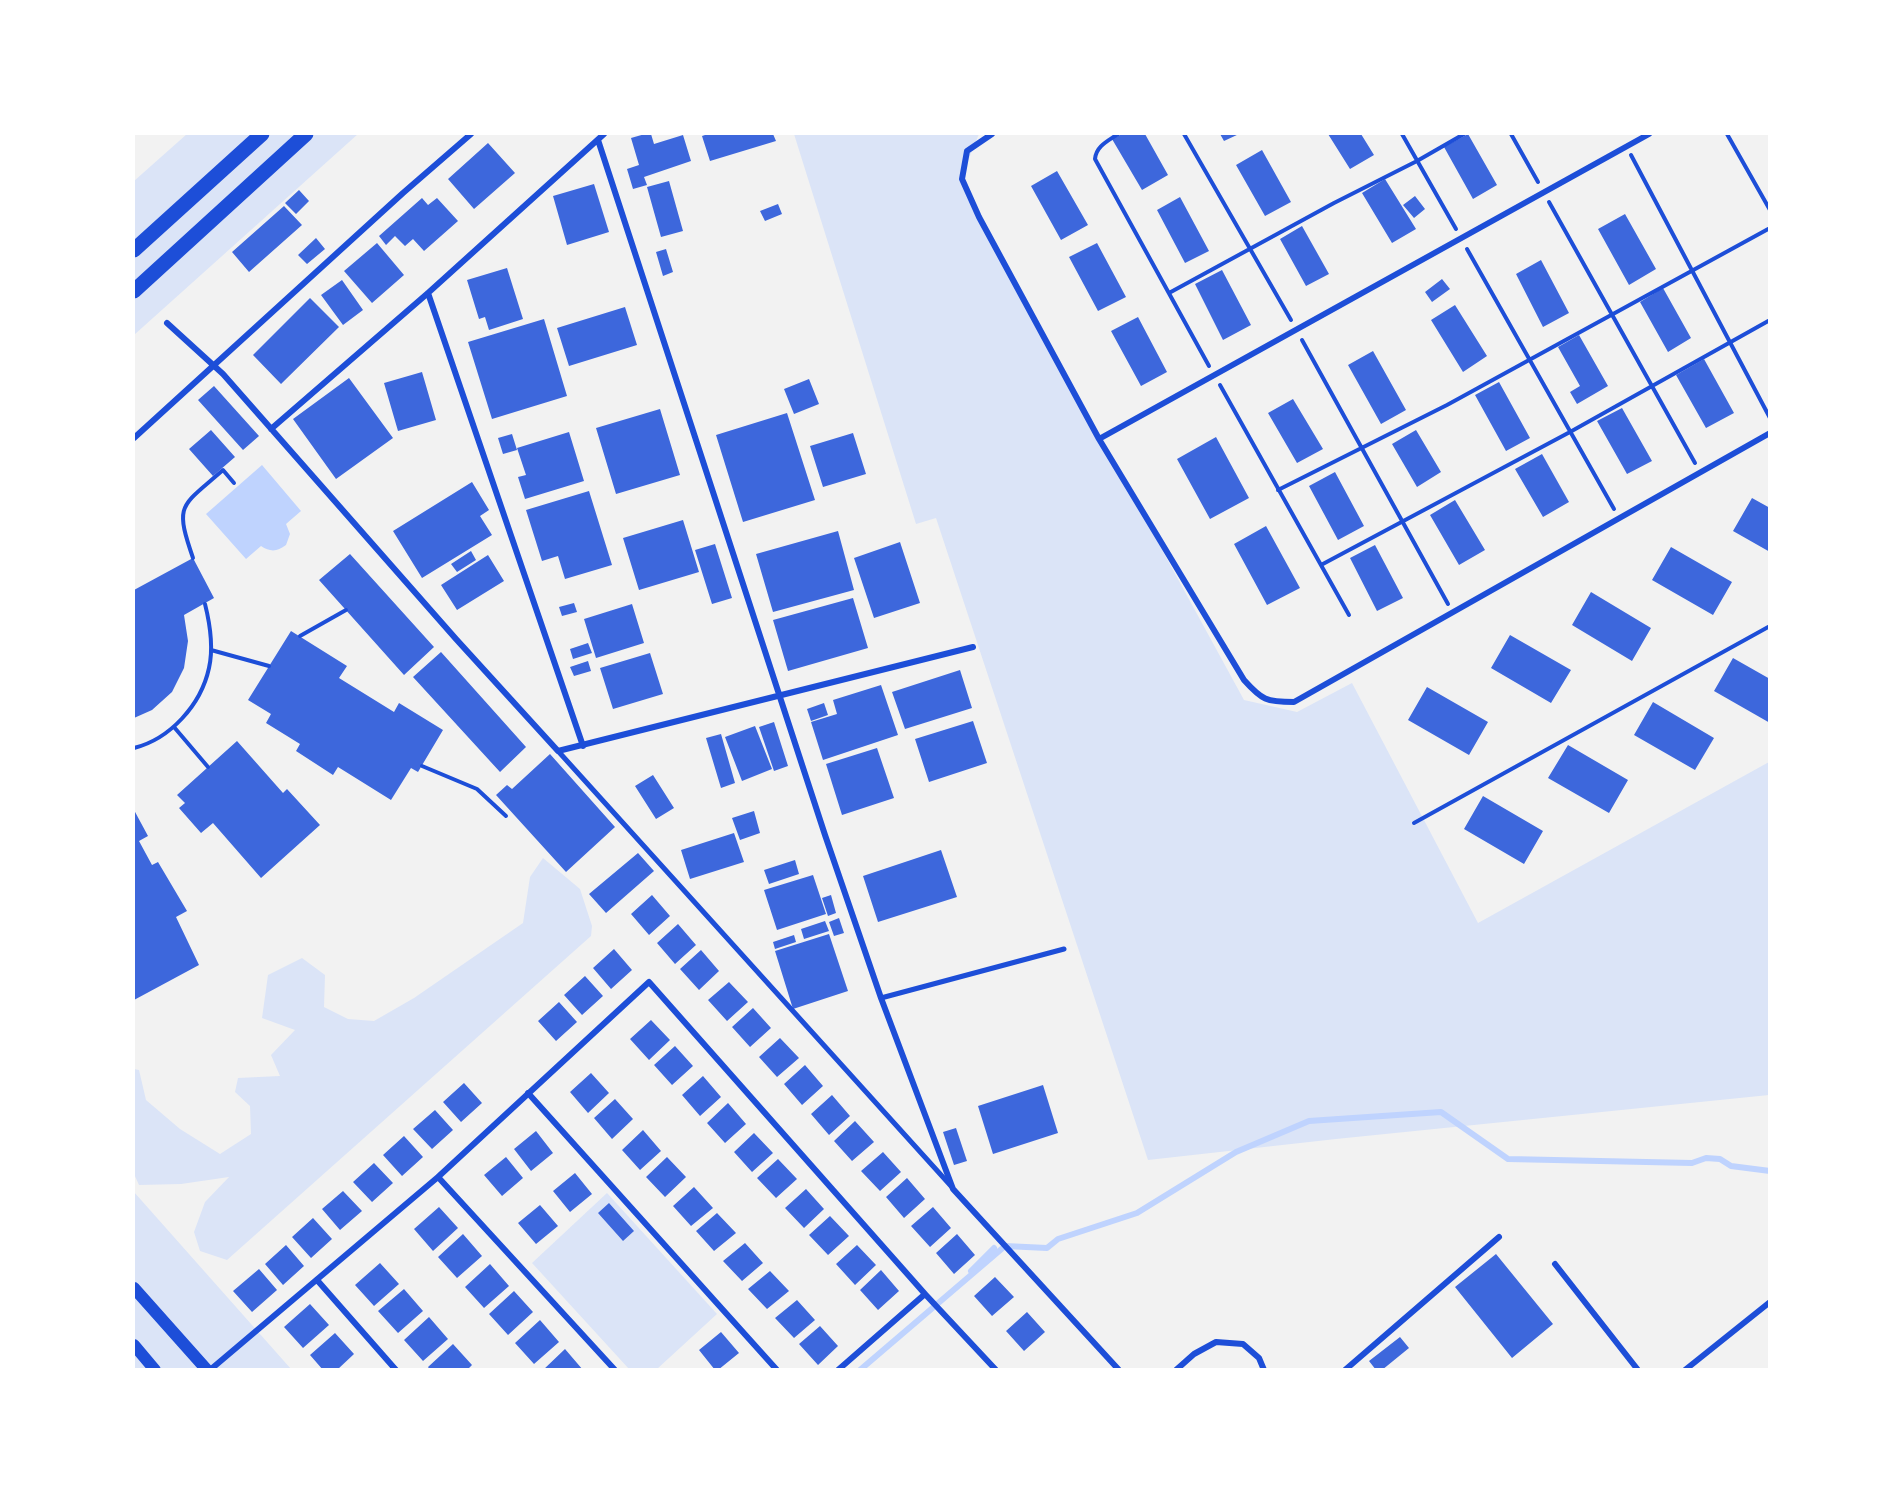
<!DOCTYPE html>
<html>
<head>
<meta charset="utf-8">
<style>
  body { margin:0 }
  #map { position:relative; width:1903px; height:1503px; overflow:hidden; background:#f2f2f2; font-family:"Space Grotesk",sans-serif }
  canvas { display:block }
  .frame { position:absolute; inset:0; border:135px solid #fff; pointer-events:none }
</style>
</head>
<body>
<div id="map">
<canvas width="1903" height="1503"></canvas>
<div class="frame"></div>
</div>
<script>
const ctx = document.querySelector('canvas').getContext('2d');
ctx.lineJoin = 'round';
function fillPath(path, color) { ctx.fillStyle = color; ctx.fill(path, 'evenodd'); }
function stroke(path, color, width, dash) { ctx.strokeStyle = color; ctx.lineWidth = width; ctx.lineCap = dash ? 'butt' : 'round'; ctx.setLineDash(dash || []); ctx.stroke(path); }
fillPath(new Path2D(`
  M187,134H358L134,335V181Z
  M794,134H979L960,180L1244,700L1297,712L1352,683L1478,923L1769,762V1095L1336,1139L1148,1160L936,518L916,524Z
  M543,858L580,889L592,926L591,936L227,1260L200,1251L194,1232L205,1202L229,1177L181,1184L139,1185L134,1174V1069L139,1070L146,1100L180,1129L220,1154L251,1134L250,1106L235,1092L238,1078L280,1076L271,1055L295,1030L262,1018L268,975L302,958L325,975L324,1007L348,1019L374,1021L414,998L523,923L530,877Z
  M134,1192L291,1369H134Z
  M607,1193L717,1314L657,1369H629L532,1263Z`), '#dbe4f7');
fillPath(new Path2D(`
  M262,465L301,511L286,524L290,534L286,545C277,552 270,552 261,546L246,559L206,514Z`), '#bfd3fe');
stroke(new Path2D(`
  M971,1271L994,1248
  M860,1370L1005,1246L1047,1248L1058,1239L1137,1213L1236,1152L1309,1121L1441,1112L1508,1159L1692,1163L1706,1158L1720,1159L1731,1166L1770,1171`), '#bfd3fe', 6);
fillPath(new Path2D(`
  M645,134H651L654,144L683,135L691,161L644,177L647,185L633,189L627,169L639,165L631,138Z
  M708,134H773L776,141L710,161L702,136Z
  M1122,134H1145L1168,175L1142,190L1112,139Z
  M1220,134H1239L1224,141Z
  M1328,134H1361L1374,155L1350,169Z
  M1468,134L1497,185L1473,199L1444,147Z
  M488,143L515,173L474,209L448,179Z
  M1262,150L1291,202L1265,216L1236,165Z
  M1057,171L1088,225L1061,240L1031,186Z
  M1385,179L1416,229L1392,243L1362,193Z
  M669,181L683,231L661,237L647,187Z
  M594,184L609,232L567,245L553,196Z
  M299,190L309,201L296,214L285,203Z
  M1415,196L1425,209L1414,218L1403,205Z
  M1180,197L1209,251L1185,263L1157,210Z
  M422,198L428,205L437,198L458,221L424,251L413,239L405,246L395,236L386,245L379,236Z
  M778,204L782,214L765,221L760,211Z
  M284,206L302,225L249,272L232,252Z
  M1625,214L1656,269L1629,285L1598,229Z
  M1302,226L1329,274L1306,286L1280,239Z
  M316,238L325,249L307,264L298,255Z
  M377,243L404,275L372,303L344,271Z
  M1097,243L1126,297L1098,311L1069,257Z
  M666,249L673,272L663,276L656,252Z
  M1541,260L1569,313L1543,327L1516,274Z
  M507,268L523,319L489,330L485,317L479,319L467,280Z
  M1222,270L1251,325L1223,340L1195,284Z
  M1442,279L1450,289L1432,302L1425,292Z
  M342,280L363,310L343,325L321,295Z
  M1663,288L1691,338L1668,352L1640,302Z
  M310,298L339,327L281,384L253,355Z
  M1455,305L1487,356L1463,372L1431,320Z
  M625,307L637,345L569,366L557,328Z
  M1138,317L1167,372L1141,386L1111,331Z
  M544,319L567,396L492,419L468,342Z
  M1579,335L1608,386L1577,404L1570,392L1580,386L1558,347Z
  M1373,351L1406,410L1381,424L1348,365Z
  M1704,359L1734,413L1706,428L1676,375Z
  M422,372L436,420L398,431L384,383Z
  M349,378L393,438L336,479L293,419Z
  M809,379L819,404L794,414L784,389Z
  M1499,382L1530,438L1506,451L1475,395Z
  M214,386L259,436L243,450L198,400Z
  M1293,399L1323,449L1297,463L1268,413Z
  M1622,408L1652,461L1627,474L1597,421Z
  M660,409L680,475L616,494L596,428Z
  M787,413L815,500L743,522L716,435Z
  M211,430L235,457L213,476L189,449Z
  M1416,430L1441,472L1417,487L1392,444Z
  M569,432L584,481L525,499L518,477L526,475L517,448Z
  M853,433L866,474L823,487L810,446Z
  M512,434L517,450L503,454L498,438Z
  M1216,437L1249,498L1210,519L1177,459Z
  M1542,454L1569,502L1543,517L1515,469Z
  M1335,472L1364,526L1338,540L1309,486Z
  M472,482L489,510L480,516L492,535L422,578L393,531Z
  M589,491L612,565L565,579L558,556L542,561L526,510Z
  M1752,498L1770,508V552L1733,531Z
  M1455,500L1485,550L1459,565L1430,515Z
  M683,520L699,572L639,590L623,538Z
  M1266,526L1300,588L1267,605L1234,544Z
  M838,531L854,590L773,612L756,554Z
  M900,542L920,603L874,618L854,558Z
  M715,544L732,598L712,604L695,550Z
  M1375,545L1403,598L1377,611L1350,558Z
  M1671,547L1732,582L1713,615L1652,580Z
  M471,551L476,560L457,572L451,564Z
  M350,554L434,647L404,675L319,580Z
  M488,555L504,581L457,610L441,585Z
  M193,558L214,598L184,615L188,641L184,668L172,692L152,710L134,718V590Z
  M1591,592L1651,628L1632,661L1572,625Z
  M853,598L868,648L788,671L773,620Z
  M574,603L577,612L562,616L559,607Z
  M632,604L644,643L596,658L584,619Z
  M291,631L347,666L339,678L394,712L399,703L443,730L418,772L411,768L391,800L338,767L333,775L296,751L300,744L266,723L271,714L248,700Z
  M1510,635L1571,670L1551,703L1491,668Z
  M588,643L592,653L573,659L570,649Z
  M441,652L526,747L500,772L413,677Z
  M650,653L663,694L613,709L600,668Z
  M1733,658L1770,679V723L1714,691Z
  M588,661L591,671L574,676L570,667Z
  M960,670L972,708L905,729L892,692Z
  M881,685L898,735L823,760L811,722L837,714L833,700Z
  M1427,687L1488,722L1469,755L1408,720Z
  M1653,702L1714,738L1695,770L1634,735Z
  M824,703L828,715L811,721L807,709Z
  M973,721L987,763L929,782L915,739Z
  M774,722L788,766L774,771L759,727Z
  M755,726L772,769L742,781L725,737Z
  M721,734L735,783L721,788L706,738Z
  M237,741L283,793L287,789L320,825L261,878L213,823L201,833L179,808L185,803L177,795Z
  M1568,745L1628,780L1609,813L1548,778Z
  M877,748L894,798L842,815L826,764Z
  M550,754L615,827L566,872L496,795L507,785L512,789Z
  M653,775L674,808L656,819L635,786Z
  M1483,796L1543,831L1524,864L1464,829Z
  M134,810L148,836L139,841L152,865L158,862L187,911L176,917L199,965L134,1000Z
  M754,811L760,833L740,840L732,818Z
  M734,833L744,862L690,879L681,850Z
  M941,850L957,897L878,922L863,876Z
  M638,853L654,871L606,913L589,894Z
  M795,860L799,874L769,884L764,870Z
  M813,875L826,914L777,930L764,890Z
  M652,895L670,916L649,935L631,914Z
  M831,895L836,913L828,916L822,898Z
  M839,918L844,933L834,936L829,922Z
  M825,921L829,931L804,939L801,929Z
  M678,924L696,945L675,964L657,943Z
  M829,934L848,991L793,1009L775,951Z
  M794,935L796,942L775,949L773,942Z
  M614,949L632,970L611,989L593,968Z
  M701,950L719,971L699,990L680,969Z
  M585,976L603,996L582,1015L564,995Z
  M729,982L748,1002L727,1021L708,1000Z
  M559,1002L577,1022L556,1041L538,1021Z
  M753,1008L771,1028L750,1047L732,1027Z
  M651,1020L670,1040L649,1060L630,1039Z
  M780,1038L799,1058L777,1077L759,1057Z
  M675,1046L693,1066L672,1085L654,1065Z
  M805,1065L823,1086L802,1105L784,1084Z
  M591,1073L609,1093L588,1113L570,1092Z
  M703,1076L721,1097L700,1116L682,1095Z
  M464,1083L482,1103L461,1122L443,1102Z
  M1043,1085L1058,1133L993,1154L978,1106Z
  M832,1095L850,1116L829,1135L811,1114Z
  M615,1099L633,1119L612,1139L594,1118Z
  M728,1103L746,1124L725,1143L707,1123Z
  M435,1110L453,1130L432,1149L413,1129Z
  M855,1121L874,1142L852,1161L834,1141Z
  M956,1128L967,1161L954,1165L943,1132Z
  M643,1130L661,1151L640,1170L622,1150Z
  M536,1131L553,1153L531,1171L514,1149Z
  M754,1133L773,1153L752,1172L734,1152Z
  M404,1136L423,1157L402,1176L383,1155Z
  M883,1152L901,1172L880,1191L861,1171Z
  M506,1157L523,1178L502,1196L484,1175Z
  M667,1157L686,1177L665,1197L646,1177Z
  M778,1159L797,1179L776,1198L757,1178Z
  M374,1163L393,1183L372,1202L353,1182Z
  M575,1173L592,1194L570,1212L553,1191Z
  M907,1178L925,1199L904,1218L886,1197Z
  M694,1187L713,1208L691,1226L673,1206Z
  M806,1189L824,1209L804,1228L785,1208Z
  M343,1191L362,1211L340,1230L322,1209Z
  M609,1203L634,1231L623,1241L598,1213Z
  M540,1205L558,1226L536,1244L518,1223Z
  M439,1207L458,1228L433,1251L414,1229Z
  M933,1207L951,1228L930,1247L911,1226Z
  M717,1213L736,1233L714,1251L696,1231Z
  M830,1216L849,1236L828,1255L809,1235Z
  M313,1218L332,1239L311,1258L292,1237Z
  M463,1234L482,1256L457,1278L438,1257Z
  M957,1234L975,1255L954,1274L936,1253Z
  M745,1243L763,1263L742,1281L723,1261Z
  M286,1245L304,1266L283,1285L265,1264Z
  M857,1245L876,1265L855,1285L836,1264Z
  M1496,1254L1553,1324L1512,1358L1455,1287Z
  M380,1263L399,1284L374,1306L355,1285Z
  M490,1264L509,1286L484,1308L465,1287Z
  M259,1269L277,1290L252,1312L233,1291Z
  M881,1270L899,1291L878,1310L860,1290Z
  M770,1271L789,1291L767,1309L748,1289Z
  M995,1277L1014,1297L992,1316L974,1296Z
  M404,1289L423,1311L398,1333L378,1311Z
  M514,1291L533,1312L508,1335L489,1314Z
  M797,1300L815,1320L794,1338L775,1318Z
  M310,1304L329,1325L303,1348L284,1327Z
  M1027,1312L1045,1332L1024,1351L1006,1331Z
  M429,1317L448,1339L423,1361L404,1340Z
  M540,1320L559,1342L534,1364L515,1343Z
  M820,1326L838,1346L818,1365L799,1344Z
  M721,1332L739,1353L718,1370H715L699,1350Z
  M335,1333L354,1354L337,1370H323L310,1355Z
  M1400,1337L1409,1348L1382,1370H1376L1369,1361Z
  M453,1344L472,1365L467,1370H430L428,1367Z
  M565,1349L583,1370H543Z`), '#3d67dc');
stroke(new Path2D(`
  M1118,134C1108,141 1096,146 1095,159L1209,366
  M1184,134L1291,320
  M1402,134L1456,229
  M1511,134L1538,182
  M1727,134L1770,210
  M1631,155L1770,418
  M1549,202L1695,463
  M1467,249L1614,509
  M1169,293L1334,203L1417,161L1464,134
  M1302,340L1448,604
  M1220,385L1349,615
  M1278,490L1447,405L1770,228
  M193,558C174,503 181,507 223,470L234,483
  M1321,565L1570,432L1770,320
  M300,636L346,610
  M211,650L269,666
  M174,727L208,767
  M134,748C170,739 201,705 209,668C214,646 210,624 205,604
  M422,766L477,789L506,816
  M1414,823L1770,626`), '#1d4ed8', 4);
stroke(new Path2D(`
  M558,751L951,1186
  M881,998L1064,949`), '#1d4ed8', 5);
stroke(new Path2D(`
  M992,134L967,151L962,179L979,217L1099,439L1244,680C1262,700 1266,702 1294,702L1770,433
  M598,140L825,835L881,998L953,1189L1119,1370
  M428,293L583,746
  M167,323L223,374L456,639L558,751L973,647
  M271,429L428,293L604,134
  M134,438L403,193L471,134
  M1099,439L1649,134
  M528,1093L777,1370
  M438,1177L615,1370
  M1555,1264L1638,1370
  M317,1280L396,1370
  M210,1370L438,1177L649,982L925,1294L996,1370
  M838,1370L925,1294
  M1176,1370L1194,1354L1216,1342L1243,1344L1259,1358L1264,1370
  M1345,1370L1499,1237
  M1685,1370L1770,1302`), '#1d4ed8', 6);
stroke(new Path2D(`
  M134,1288L207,1370
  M134,1345L155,1370`), '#1d4ed8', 12);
stroke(new Path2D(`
  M134,250L262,134
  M134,291L306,134`), '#1d4ed8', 15);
</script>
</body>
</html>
